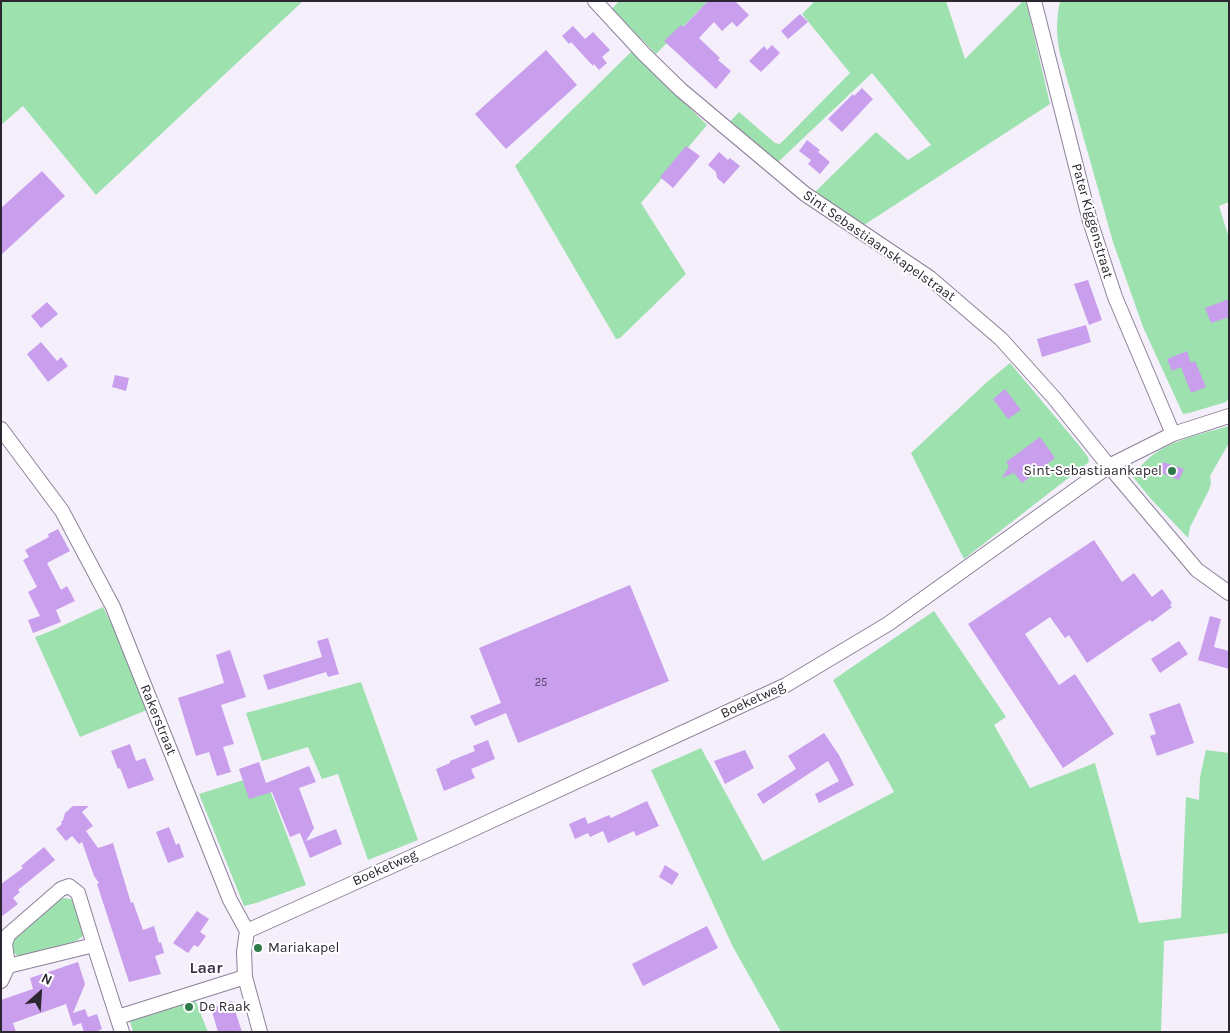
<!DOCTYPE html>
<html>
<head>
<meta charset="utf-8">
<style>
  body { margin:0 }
  #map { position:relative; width:1230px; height:1033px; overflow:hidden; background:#f5effb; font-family:Karla,sans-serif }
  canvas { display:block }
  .frame { position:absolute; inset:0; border:2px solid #2c2631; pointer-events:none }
  .north { position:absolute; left:15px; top:968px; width:50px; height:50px; -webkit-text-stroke:4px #fff; paint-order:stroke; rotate:26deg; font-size:14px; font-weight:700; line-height:20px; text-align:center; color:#2c2631 }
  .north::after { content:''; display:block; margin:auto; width:18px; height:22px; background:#2c2631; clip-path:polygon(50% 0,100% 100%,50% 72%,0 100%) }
</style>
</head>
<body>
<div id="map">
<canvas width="1230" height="1033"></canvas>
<div class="frame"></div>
<div class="north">N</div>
</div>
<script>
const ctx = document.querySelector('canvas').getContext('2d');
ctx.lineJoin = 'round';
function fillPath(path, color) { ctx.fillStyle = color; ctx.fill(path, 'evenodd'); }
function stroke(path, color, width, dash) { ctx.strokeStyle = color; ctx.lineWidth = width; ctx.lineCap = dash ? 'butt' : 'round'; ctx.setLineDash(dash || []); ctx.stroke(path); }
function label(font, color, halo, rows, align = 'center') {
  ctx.font = font + ' Karla,sans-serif'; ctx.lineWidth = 4; ctx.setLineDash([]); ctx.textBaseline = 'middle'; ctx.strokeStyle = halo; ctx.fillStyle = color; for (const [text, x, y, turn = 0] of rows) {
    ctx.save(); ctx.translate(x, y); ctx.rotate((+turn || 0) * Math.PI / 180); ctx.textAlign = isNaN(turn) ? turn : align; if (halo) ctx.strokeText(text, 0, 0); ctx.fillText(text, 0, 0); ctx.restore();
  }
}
fillPath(new Path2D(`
  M1,1H303L96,195L23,106L1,125Z
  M619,1H708L656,54L612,9Z
  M812,1H946L965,59L1023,1H1026L1050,104L861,227L813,194L876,132L908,160L931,145L872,73L776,164L728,124L739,112L775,143L780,144L850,73L802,14L813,3Z
  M1060,1H1229V202L1219,206L1229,238V398L1226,402L1189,413L1183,414L1143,327L1113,242L1060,54C1056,35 1056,20 1060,1Z
  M632,51L707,125L641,203L686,274L620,338L616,339L515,166Z
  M1010,363L1078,444L1088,457L1089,462L964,559L911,453L987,382Z
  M1229,426V443L1210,476L1211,483L1209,490L1190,527L1188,538L1150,498L1133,477C1153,443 1194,436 1229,426Z
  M103,607L113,627L147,710L80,737L35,637L51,631Z
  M934,611L1006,717L994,725L1030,788L1095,763L1139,923L1181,918L1186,797L1199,800L1200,777L1206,750L1229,753V933L1164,941L1161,1032H781L733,947L651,770L701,748L763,861L894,792L833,680Z
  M361,682L418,840L368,860L338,774L322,779L308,747L262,761L246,713Z
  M253,777L268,785L306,885L256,903L244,906L199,794Z
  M64,898L71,899L76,904L84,929L83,936L76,941L27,957C20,957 17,957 13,951V939L57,901Z
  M194,997L208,1032H133L130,1021Z`), '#9de1af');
fillPath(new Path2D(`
  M708,1H735L749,15L737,27L732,22L722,31L714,22L699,38L720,58L718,60L731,71L716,89L664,41L681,25L683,27Z
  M800,14L808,22L788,39L781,31Z
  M573,26L585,39L593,32L610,50L602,57L607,63L599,70L594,64L593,66L571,42L569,44L562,36Z
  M772,45L780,53L761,72L749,61L764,46L767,50Z
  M546,50L577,85L506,149L475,114Z
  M862,88L873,99L842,132L828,119L853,94L854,96Z
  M807,140L820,150L818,152L830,162L820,174L808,164L811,160L799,151Z
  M686,146L700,156L673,188L660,177Z
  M719,152L728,160L730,158L740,166L724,184L717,178L716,172L708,165Z
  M42,171L65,196L1,255V208Z
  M1088,280L1102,320L1089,325L1074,284Z
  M1229,299V317L1211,323L1205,308Z
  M47,302L58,314L41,328L31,316Z
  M1086,325L1091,342L1042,357L1037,339Z
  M41,342L57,361L61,357L68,366L48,382L27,354Z
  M1187,351L1191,363L1195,361L1206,387L1191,393L1181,367L1172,371L1167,359Z
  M115,375L129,378L126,391L112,387Z
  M1005,389L1021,410L1008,419L993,399Z
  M1040,437L1055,458L1022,483L1014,473L1002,478L1009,466L1006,462Z
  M1163,462L1184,469L1179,480L1159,472Z
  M58,529L70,551L47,563L61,590L67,586L75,601L56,610L61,622L33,633L28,620L40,616L28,592L37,587L23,560L29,557L25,550L49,537L48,534Z
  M1094,540L1122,582L1134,573L1152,597L1162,589L1172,603L1170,605L1172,607L1152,622L1150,620L1087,663L1069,635L1065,638L1050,617L1025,634L1059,685L1075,674L1114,734L1063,768L968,624Z
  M630,585L669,681L518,743L506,713L475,726L470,716L501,703L479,648Z
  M1210,616L1221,619L1214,647L1229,651V669L1198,660Z
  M328,638L339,674L328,677L326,672L268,690L263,675L322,657L317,641Z
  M1179,641L1188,654L1160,673L1151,659Z
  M230,650L246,697L221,705L234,744L223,747L231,772L217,776L209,752L196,756L178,698L224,683L216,655Z
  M1180,703L1194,743L1157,756L1150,736L1156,734L1149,714Z
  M824,733L839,755L854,785L819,803L815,794L839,781L828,761L763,804L757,794L796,769L788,756Z
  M488,740L495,759L471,769L475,778L444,791L436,769L450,763V761L475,751L473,746Z
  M130,744L136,761L145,758L154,780L128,789L120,768L118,769L111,751Z
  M745,750L754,768L725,784L714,761Z
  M259,762L266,783L309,766L316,782L299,788L314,828L306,841L336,829L342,844L310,858L300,833L290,837L272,792L249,799L239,769Z
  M647,801L659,826L636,836L634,831L608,843L603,831L590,837L588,833L575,839L569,824L585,817L588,824L609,815L611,818Z
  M73,806H89L82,812L93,826L86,831L98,848L113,843L131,903L133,902L143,930L154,926L159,943L161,942L164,953L155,956L161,974L129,982L97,884L99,883L94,876L82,842L79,844L72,836L66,841L56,829L62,824L61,822L63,820L65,813Z
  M169,827L176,845L179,843L184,857L168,863L156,832Z
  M44,847L55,860L18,890L20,892L13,898L18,904L1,917V884L23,868L21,866Z
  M665,865L679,874L672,885L659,877Z
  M197,911L209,919L200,932L206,936L198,947L194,945L188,953L173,943Z
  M707,926L718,948L643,986L632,964Z
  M78,962L85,984L73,1013L85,1009L88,1017L97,1014L102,1029L95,1032H84L81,1023L73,1026L66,1004L13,1023L16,1032H1V1000L33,989L30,978Z
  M232,1001L242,1032H218L211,1008Z`), '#c99eed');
const minor = new Path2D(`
  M595,1L644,54L681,90L805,194L930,278L1001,339L1055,399L1104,460L1197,570L1229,593
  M1034,1L1090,221L1115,297L1173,434
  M1,429L62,511L113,607L230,900L247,931L244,952L245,977L260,1032
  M247,931L456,837L786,685L888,624L1109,466L1173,434L1229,416
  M94,945L122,1032
  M1,981L8,966L5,944L8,935L61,889L69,886L78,893L94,945L8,966
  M118,1017L245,977`);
stroke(minor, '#8d8099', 16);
stroke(minor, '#fff', 14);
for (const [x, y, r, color] of [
  [1172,471,5,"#2e7b49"],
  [258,948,5,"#2e7b49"],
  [189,1007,5,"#2e7b49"]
]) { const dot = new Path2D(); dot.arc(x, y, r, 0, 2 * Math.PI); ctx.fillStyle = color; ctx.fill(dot); stroke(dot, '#fff', 2); }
label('11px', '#534460', null, [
  ["25",541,683]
]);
label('14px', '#2c2631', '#fff', [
  ["Pater Kiggenstraat",1092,221,74],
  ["Sint Sebastiaanskapelstraat",879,246,35],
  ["Boeketweg",753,700,-25],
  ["Rakerstraat",158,720,68],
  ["Boeketweg",385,868,-24]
]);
label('14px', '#2c2631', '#fff', [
  ["Sint-Sebastiaankapel",1162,471,"right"],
  ["Mariakapel",268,948],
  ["De Raak",199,1007]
], 'left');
label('bold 16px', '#40344a', '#fff', [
  ["Laar",206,968]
]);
</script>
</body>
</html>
